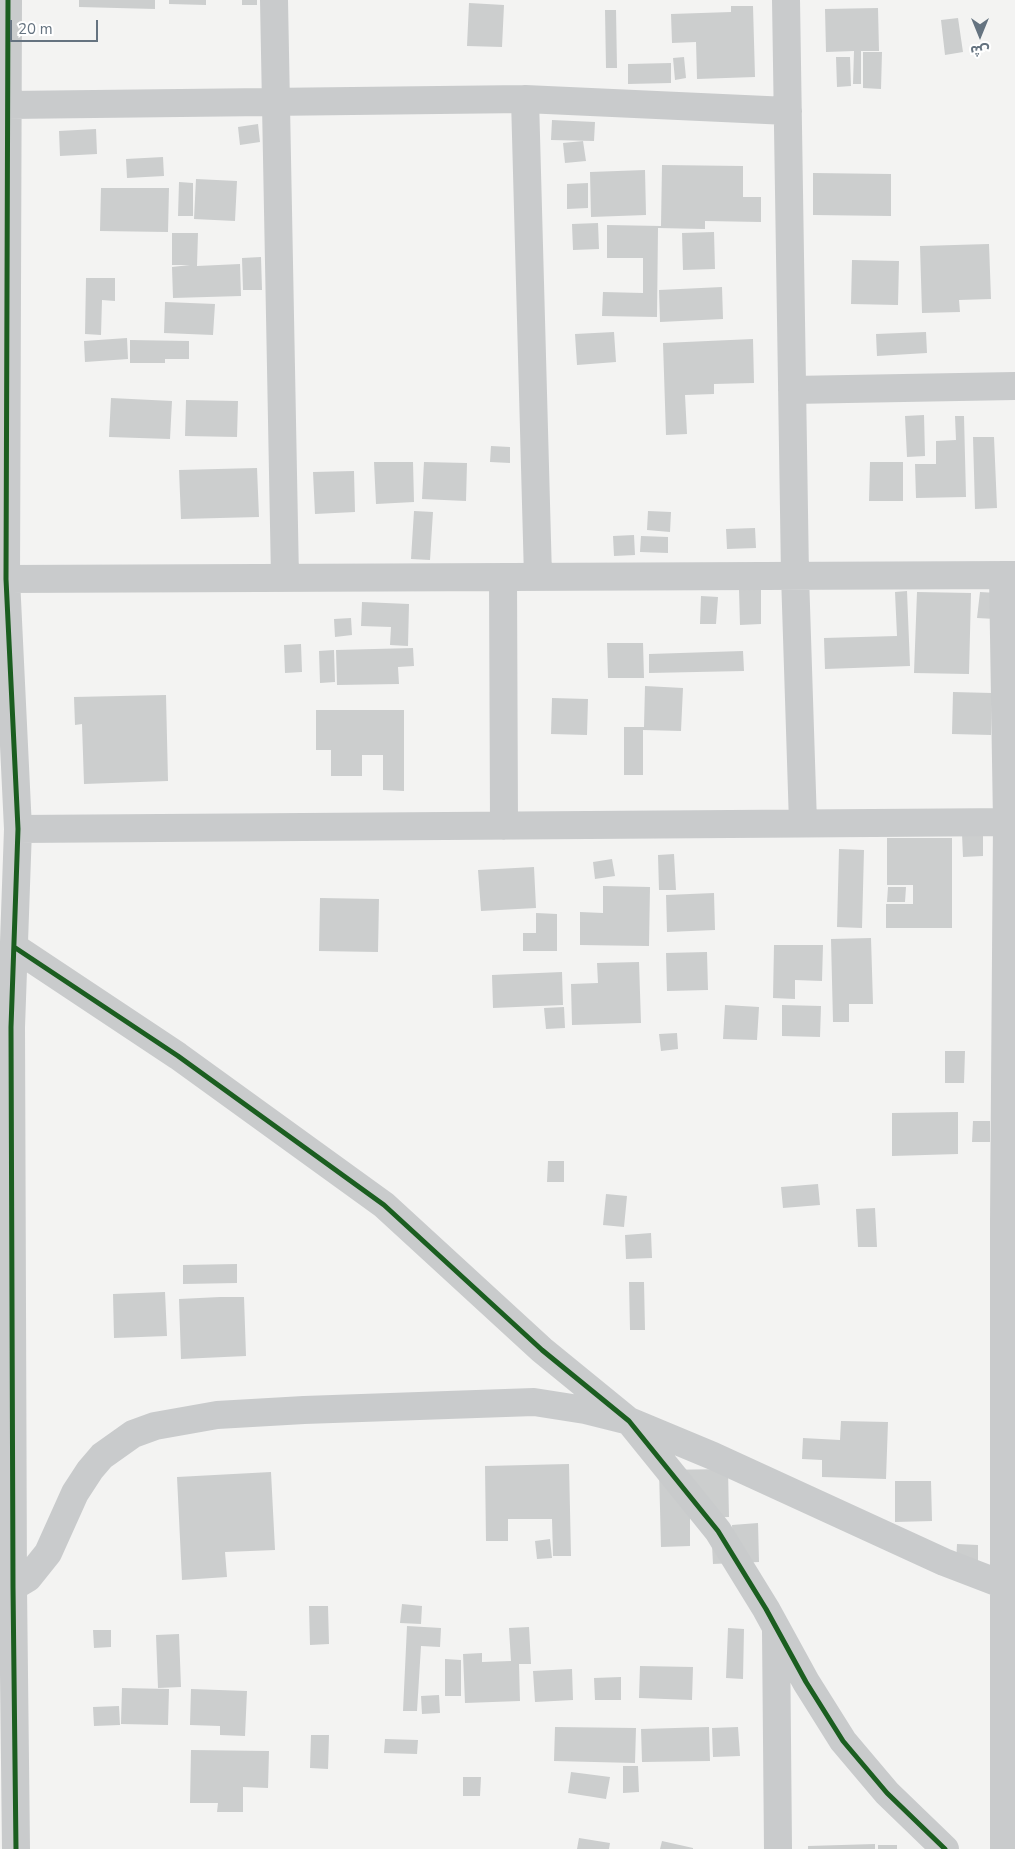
<!DOCTYPE html>
<html>
<head>
<meta charset="utf-8">
<style>
  body { margin:0 }
  #map { position:relative; width:1015px; height:1849px; overflow:hidden; background:#f3f3f2; font-family:"Nunito Sans","Noto Sans Arabic",sans-serif }
  canvas { display:block }
  .north { position:absolute; left:955px; top:10px; width:50px; height:50px; -webkit-text-stroke:4px #fff; paint-order:stroke; rotate:180deg; font-size:14px; font-weight:700; line-height:20px; text-align:center; color:#657380 }
  .north::after { content:''; display:block; margin:auto; width:18px; height:22px; background:#657380; clip-path:polygon(50% 0,100% 100%,50% 72%,0 100%) }
  .scale { position:absolute; left:10px; top:20px; width:88px; height:22px; box-sizing:border-box; border:2px solid #657380; border-top:0; padding-left:6px; font-size:15px; line-height:18px; white-space:nowrap; color:#657380; -webkit-text-stroke:4px #fff; paint-order:stroke }
</style>
</head>
<body>
<div id="map">
<canvas width="1015" height="1849"></canvas>
<div class="north">ش</div>
<div class="scale">20 m</div>
</div>
<script>
const ctx = document.querySelector('canvas').getContext('2d');
ctx.lineJoin = 'round';
function fillPath(path, color) { ctx.fillStyle = color; ctx.fill(path, 'evenodd'); }
function stroke(path, color, width, dash) { ctx.strokeStyle = color; ctx.lineWidth = width; ctx.lineCap = dash ? 'butt' : 'round'; ctx.setLineDash(dash || []); ctx.stroke(path); }
fillPath(new Path2D(`
  M79,0H155V9L79,7Z
  M169,0H206V5L169,4Z
  M242,0H257V5H242Z
  M469,3L504,5L502,47L467,46Z
  M731,6H753L755,77L697,79L696,42L672,43L671,14L731,12Z
  M878,8L879,51H861V84H853L854,51L826,52L825,9Z
  M605,10H616L617,68H606Z
  M958,18L963,52L945,55L941,20Z
  M863,52H882L881,89L863,88Z
  M684,57L686,78L675,80L673,58Z
  M836,57H850L851,86L837,87Z
  M671,63V83L628,84V64Z
  M552,120L595,122L594,141L551,140Z
  M258,124L260,142L240,145L238,127Z
  M96,129L97,154L60,156L59,131Z
  M583,141L586,161L565,163L563,143Z
  M163,157L164,176L127,178L126,159Z
  M662,165L743,166V197H761V222L705,221V229L658,228L657,317L602,316L603,292L643,293V258H607V225L661,226Z
  M645,170L646,215L591,217L590,172Z
  M813,173L891,174V216L813,215Z
  M196,179L237,181L235,221L194,219Z
  M179,182L193,183V216H178Z
  M588,183V208L567,209V184Z
  M101,188H169L168,232L100,231Z
  M598,223L599,249L573,250L572,224Z
  M714,232L715,269L683,270L682,233Z
  M172,233H198L197,266L240,264L241,296L173,298L172,267L190,265H172Z
  M989,244L991,299L959,300L960,312L922,313L920,246Z
  M261,257L262,290H243L242,258Z
  M852,260L899,261L898,305L851,304Z
  M86,278H115V301L102,300L101,335L85,334Z
  M722,287L723,319L660,322L659,290Z
  M165,302L215,304L213,335L164,333Z
  M614,332L616,362L577,365L575,334Z
  M926,332L927,353L877,356L876,334Z
  M127,338L128,359L85,362L84,341Z
  M753,339L754,383L714,384V394L685,395L687,434L666,435L663,343Z
  M130,340L189,341V359H165V363H130Z
  M111,398L172,401L170,439L109,437Z
  M186,400L238,401L237,437L185,436Z
  M924,415L925,456L907,457L905,416Z
  M955,416H964L966,497L916,498L915,464H936V441L956,440Z
  M973,437H994L997,508L975,509Z
  M491,446L510,447V463L490,462Z
  M374,462H413L414,502L376,504Z
  M424,462L467,463L466,501L422,499Z
  M870,462H903V501H869Z
  M257,468L259,517L181,519L179,470Z
  M354,471L355,512L315,514L313,472Z
  M414,511L433,512L430,560L411,559Z
  M648,511L671,512L670,532L647,530Z
  M755,528L756,548L727,549L726,529Z
  M634,535L635,555L614,556L613,536Z
  M641,536L668,537V553L640,552Z
  M739,590H761V624L740,625Z
  M907,591L910,666L825,669L824,638L897,636L895,592Z
  M917,592L971,593L969,674L914,673Z
  M980,592L997,593L995,619L977,618Z
  M701,596L718,597L716,624H700Z
  M362,602L409,604L408,646L390,645L391,627L361,626Z
  M351,618L352,635L335,637L334,619Z
  M607,643H643L644,678H608Z
  M301,644L302,672L285,673L284,645Z
  M413,648L414,666L398,667L399,684L337,685L336,650Z
  M334,650L335,682L320,683L319,651Z
  M743,651L744,671L649,673V654Z
  M645,686L683,688L681,731L643,730V775H624V727H644Z
  M953,692L992,693L991,735L952,734Z
  M166,695L168,781L84,784L82,724L75,725L74,697Z
  M552,698L588,699L587,735L551,734Z
  M316,710H404V791L383,790V755H362V776H331V750H316Z
  M983,833V856L963,857L962,834Z
  M887,838H952V928H886V904H913V885H887Z
  M839,849L864,850L862,928L837,927Z
  M674,854L676,890H659L658,855Z
  M612,859L615,876L595,879L593,862Z
  M534,867L536,908L481,911L478,870Z
  M603,886L650,887L649,946L580,945V912L603,913Z
  M888,887H906L905,902H887Z
  M714,893L715,930L667,932L666,895Z
  M320,898L379,899L378,952L319,951Z
  M536,913L557,914V951H523V933H536Z
  M871,938L873,1004H849V1022H833L831,939Z
  M774,945H823L822,981L795,980V999L773,998Z
  M707,952L708,990L667,991L666,953Z
  M639,962L641,1023L572,1025L571,984L598,983L597,963Z
  M562,972L563,1005L493,1008L492,975Z
  M725,1005L759,1007L757,1040L723,1039Z
  M782,1005L821,1006L820,1037L782,1036Z
  M564,1007L565,1028L546,1029L544,1008Z
  M677,1033L678,1049L661,1051L659,1034Z
  M945,1051H965L964,1083H945Z
  M958,1112V1154L892,1156V1113Z
  M973,1121H990V1142H972Z
  M548,1161H564V1182H547Z
  M818,1184L820,1205L783,1208L781,1187Z
  M606,1194L627,1196L624,1227L603,1225Z
  M875,1208L877,1247H858L856,1209Z
  M651,1233L652,1258L626,1259L625,1235Z
  M237,1264V1283L183,1284V1265Z
  M629,1282H644L645,1330H630Z
  M165,1292L167,1336L114,1338L113,1294Z
  M220,1297H244L246,1356L181,1359L179,1299Z
  M841,1421L888,1422L886,1479L822,1477V1460L802,1459L803,1438L840,1440Z
  M569,1464L571,1556H553L552,1519H508V1541H486L485,1466Z
  M728,1469L729,1517L690,1518V1546L661,1547L659,1470Z
  M271,1472L275,1550L225,1552L227,1577L182,1580L177,1477Z
  M895,1481H931L932,1521L895,1522Z
  M758,1523L759,1562L713,1564L712,1545H733L732,1525Z
  M550,1539L552,1558L537,1559L535,1541Z
  M957,1544L978,1545V1564L956,1563Z
  M402,1604L422,1606L421,1624L400,1623Z
  M309,1606H328L329,1644L310,1645Z
  M407,1626L441,1628L440,1647L421,1646L417,1711H403Z
  M529,1627L531,1664H519L520,1701L465,1703L463,1654L482,1653V1662L511,1661L509,1628Z
  M728,1628L744,1629L743,1679L726,1678Z
  M93,1630H111V1647L94,1648Z
  M179,1634L181,1687L158,1688L156,1635Z
  M445,1659L461,1660V1696H445Z
  M640,1666L693,1667L692,1700L639,1698Z
  M572,1669L573,1700L535,1702L533,1671Z
  M621,1677V1700H595L594,1678Z
  M122,1688L169,1689L168,1725L121,1724Z
  M191,1689L247,1691L245,1736L220,1735V1726L190,1725Z
  M439,1695L440,1713L422,1714L421,1696Z
  M119,1706L120,1725L94,1726L93,1707Z
  M555,1727L636,1728L635,1763L554,1761Z
  M709,1727L710,1761L642,1762L641,1729Z
  M738,1727L740,1756L713,1757L712,1728Z
  M311,1735H329L328,1769L310,1768Z
  M385,1739L418,1740L417,1754L384,1753Z
  M191,1750L269,1751L268,1788L243,1787V1812H217L218,1803H190Z
  M623,1766H638L639,1792L623,1793Z
  M571,1772L610,1777L606,1799L568,1793Z
  M463,1777H481L480,1796H463Z
  M579,1838L610,1843L609,1849H577Z
  M662,1841L693,1848V1849H660Z
  M875,1844V1849H808V1846Z
  M878,1845H897V1849H878Z`), '#cccece');
stroke(new Path2D(`
  M8,0L6,579L18,829L11,1027L13,1587L16,1849
  M274,0L285,578
  M786,0L795,575L803,823
  M525,99L538,577
  M8,105L525,99L788,111
  M792,390L1015,386
  M1003,575L1007,822L1004,1220V1849
  M503,577L504,826
  M6,579L1015,575
  M18,829L1015,822
  M14,947L178,1056L384,1205L542,1350L629,1421L718,1531L766,1609L806,1682L843,1741L887,1793L945,1849
  M13,1587L28,1578L48,1553L75,1493L90,1470L102,1456L133,1434L155,1426L217,1415L304,1410L534,1402L585,1410L629,1421L713,1456L944,1562L1004,1585L1015,1586
  M776,1631L778,1849`), '#c9cbcc', 28);
stroke(new Path2D(`
  M8,0L6,579L18,829L11,1027L13,1587L16,1849
  M14,947L178,1056L384,1205L542,1350L629,1421L718,1531L766,1609L806,1682L843,1741L887,1793L945,1849`), '#1b5e20', 5);
</script>
</body>
</html>
